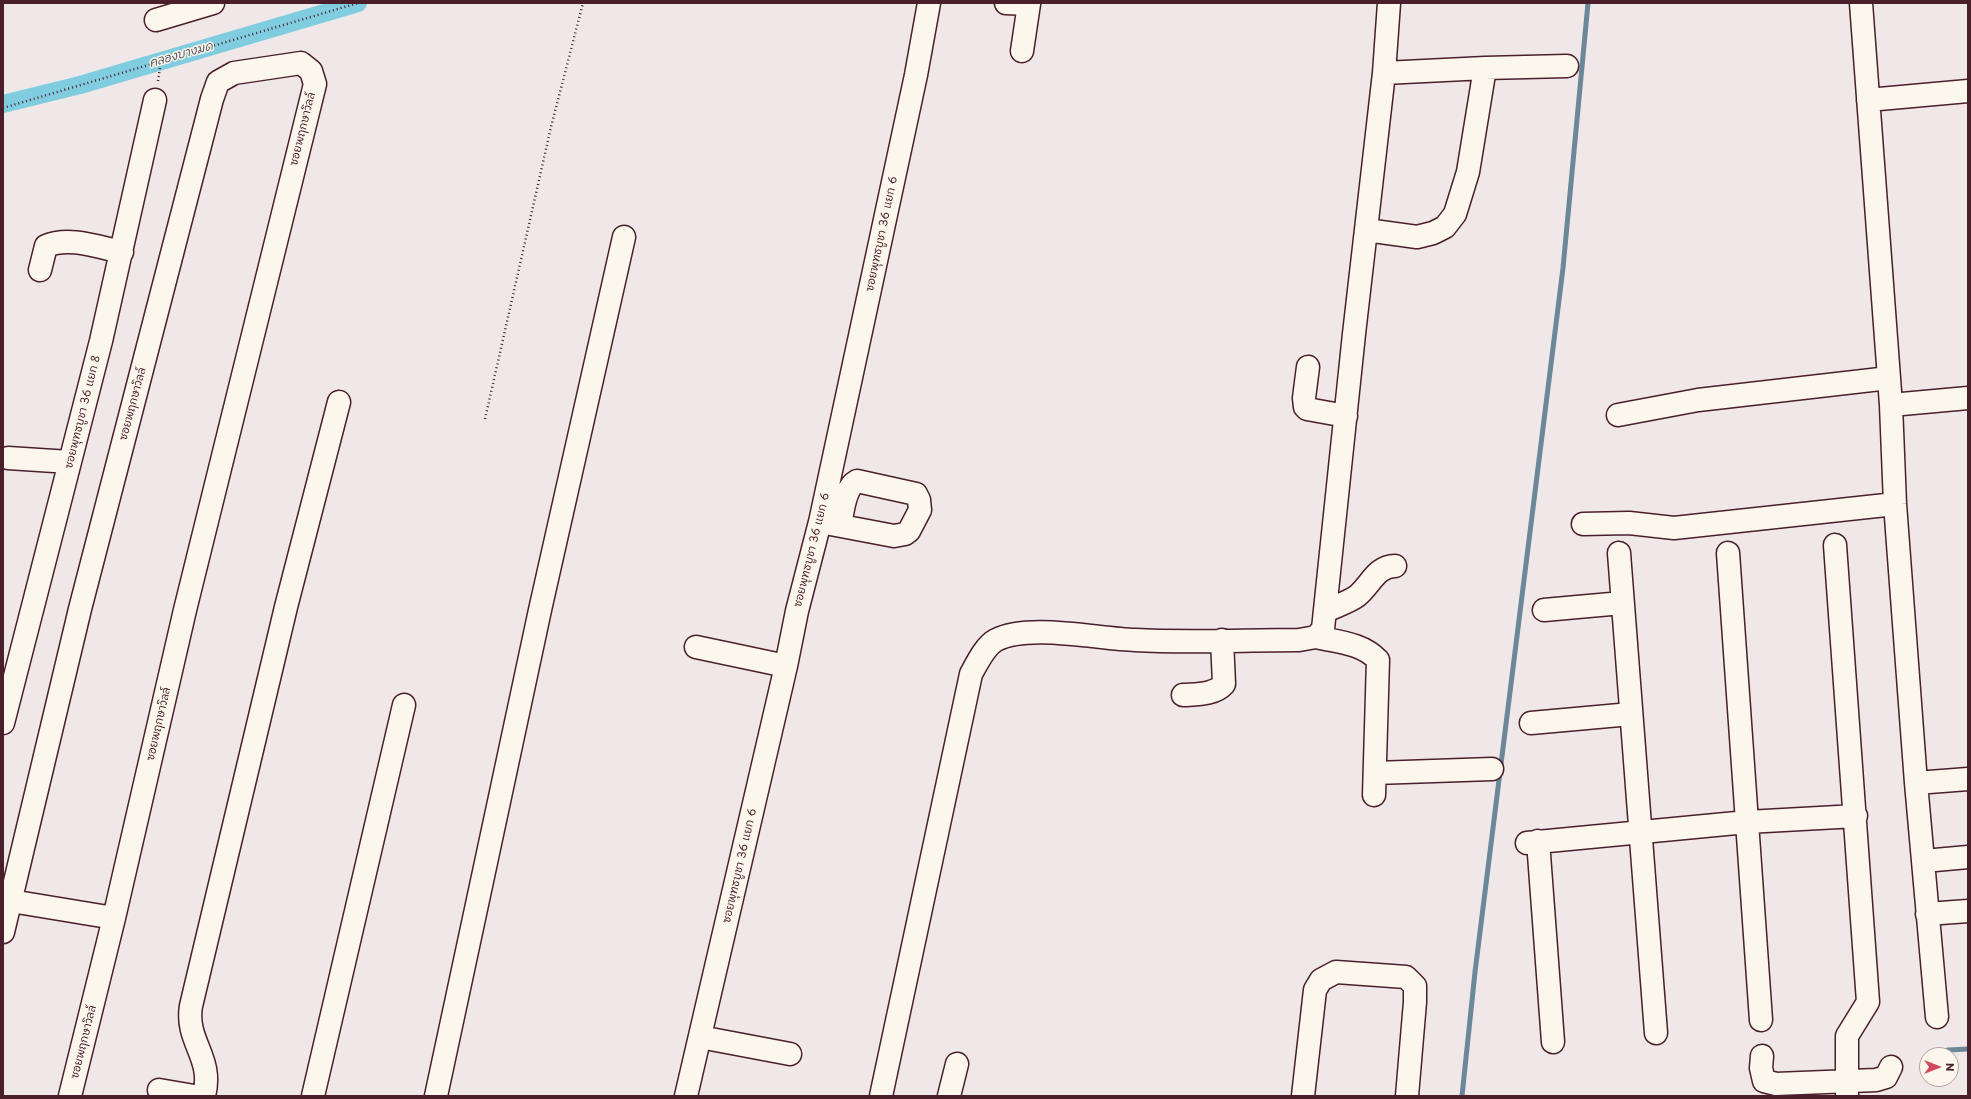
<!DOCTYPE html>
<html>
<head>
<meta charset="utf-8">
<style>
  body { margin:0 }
  #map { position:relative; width:1971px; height:1099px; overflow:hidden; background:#f0e7e8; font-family:"Playpen Sans",sans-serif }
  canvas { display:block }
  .frame { position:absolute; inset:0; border:4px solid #4a1f2b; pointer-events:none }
  .north { position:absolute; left:1919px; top:1047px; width:40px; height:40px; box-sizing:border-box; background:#fbf7ec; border:1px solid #b4a19f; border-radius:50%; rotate:90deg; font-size:11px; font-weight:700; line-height:16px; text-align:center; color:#4a1f2b }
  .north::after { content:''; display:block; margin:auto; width:14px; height:18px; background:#d1495b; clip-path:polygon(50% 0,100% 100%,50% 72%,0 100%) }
</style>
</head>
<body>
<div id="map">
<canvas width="1971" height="1099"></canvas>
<div class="frame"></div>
<div class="north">N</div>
</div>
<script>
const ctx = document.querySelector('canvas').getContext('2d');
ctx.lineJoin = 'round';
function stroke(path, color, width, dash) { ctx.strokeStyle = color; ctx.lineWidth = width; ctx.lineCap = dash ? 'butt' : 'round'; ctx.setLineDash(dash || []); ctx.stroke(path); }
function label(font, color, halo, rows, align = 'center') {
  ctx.font = font + ' "Playpen Sans","Playpen Sans Thai",sans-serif'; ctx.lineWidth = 3; ctx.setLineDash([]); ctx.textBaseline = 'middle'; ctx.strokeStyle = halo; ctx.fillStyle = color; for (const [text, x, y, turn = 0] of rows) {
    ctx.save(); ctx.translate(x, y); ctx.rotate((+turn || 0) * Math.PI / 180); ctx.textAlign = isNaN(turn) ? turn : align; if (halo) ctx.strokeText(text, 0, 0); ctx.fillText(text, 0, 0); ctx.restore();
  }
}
stroke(new Path2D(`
  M1948,1050L1968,1049
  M1462,1096L1475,972L1563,268L1588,3`), '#6b8798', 5);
stroke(new Path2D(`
  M3,104L80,85L358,3`), '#81cde0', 18);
const minor = new Path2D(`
  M1006,3L1029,4L1022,51
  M1861,3L1891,405L1895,504L1916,783L1937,1017
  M156,20L213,3
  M1384,73L1485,68L1567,66
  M1868,100L1968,91
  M1366,230L1417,237L1433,233L1445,227L1455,214L1468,172L1485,68
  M40,270L46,246C69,236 98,247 122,252
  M1308,367L1304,398L1305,407L1307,409L1346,416
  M1891,405L1968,398
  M1618,415L1698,400L1889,378
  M8,458L70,462
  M820,522L894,536L905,534L909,531L920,510L919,500L916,494L857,481C844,488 843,512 840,525
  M1583,524L1629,523L1674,528L1895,504
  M1835,545L1868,1002L1847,1036V1096
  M1619,553L1656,1033
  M1728,553L1761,1020
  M1544,610L1622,603
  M1326,611C1336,606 1349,602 1357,596C1370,586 1376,566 1395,566
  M1316,637C1338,642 1362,643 1378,660L1374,795
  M696,647L786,666
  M1183,695C1197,694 1214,695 1224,684L1222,640
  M3,723L101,341L155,100
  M1531,723L1631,714
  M1375,773L1492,769
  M1916,783L1968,779
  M1538,841L1553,1042
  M1527,843L1747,822L1856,816
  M1924,861L1968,857
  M11,901L114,918
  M1927,914L1968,911
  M3,932L80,609L212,99L218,82L234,73L301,63L311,71L315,84L185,610L114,918L70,1096
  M700,1037L790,1054
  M1762,1056L1761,1068L1764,1081L1776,1084L1876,1080L1886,1077L1891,1067
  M159,1090L194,1096
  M204,1096C214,1057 185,1042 191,1006L286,607L339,402
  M313,1096L404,705
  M436,1096L540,610L624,237
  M686,1096L786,666L797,611L820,522L916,75L929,3
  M881,1096L971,674C977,663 985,646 996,640C1029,623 1098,639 1135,640C1189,643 1244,640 1299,640L1316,637L1323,629L1354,334L1384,73L1389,3
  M949,1096L957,1064
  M1303,1096L1315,990L1321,980L1336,972L1406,977L1415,986V1002L1407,1096`);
stroke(minor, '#4a1f2b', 25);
stroke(new Path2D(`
  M158,81L161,61
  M3,108L358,3
  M485,419L551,127L583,3`), '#4a1f2b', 2.5, [1, 3]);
stroke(minor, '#fbf7ec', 22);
label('11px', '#4a1f2b', '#fbf7ec', [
  ["ซอยพฤกษาวิลล์",303,129,-76],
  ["ซอยพุทธบูชา 36 แยก 6",882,234,-78],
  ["ซอยพฤกษาวิลล์",133,404,-75],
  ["ซอยพุทธบูชา 36 แยก 8",83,412,-76],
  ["ซอยพุทธบูชา 36 แยก 6",812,550,-76],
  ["ซอยพฤกษาวิลล์",159,724,-77],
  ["ซอยพุทธบูชา 36 แยก 6",740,866,-77],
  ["ซอยพฤกษาวิลล์",84,1042,-76]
]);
label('italic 12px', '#5a5361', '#fbf7ec', [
  ["คลองบางมด",181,55,-16]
]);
</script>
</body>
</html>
